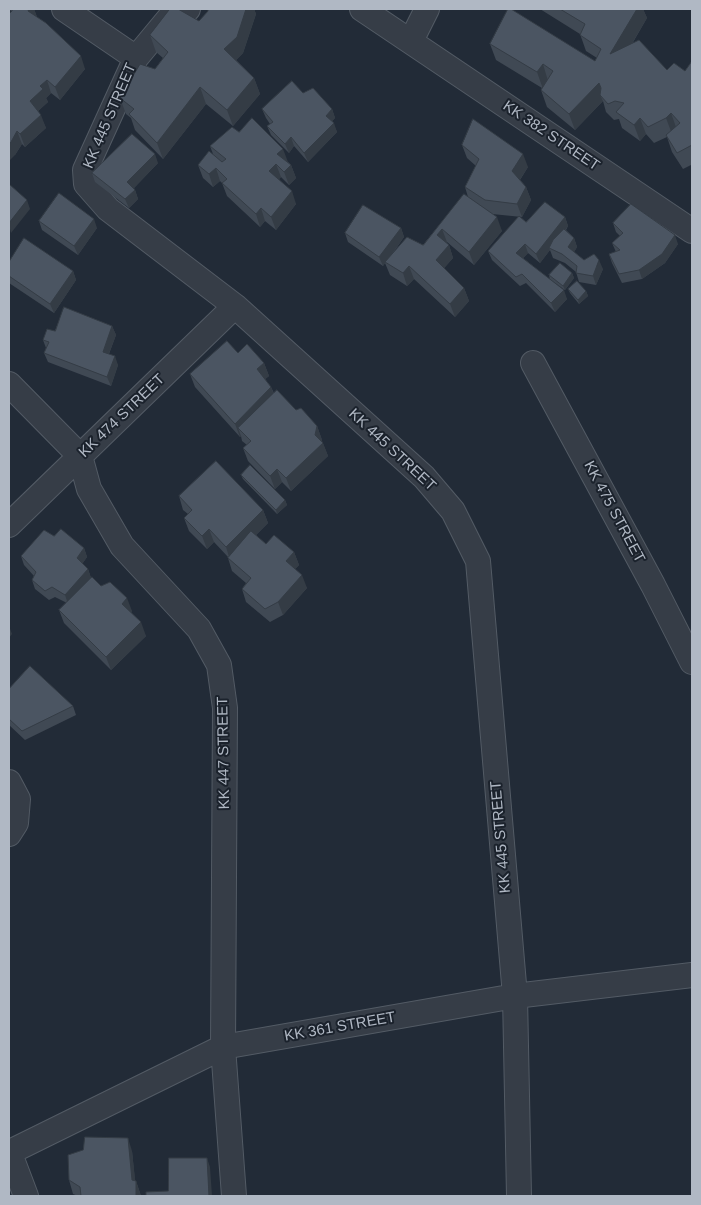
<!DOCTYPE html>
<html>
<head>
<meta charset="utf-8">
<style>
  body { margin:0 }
  #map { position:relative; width:701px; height:1205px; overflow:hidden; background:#222b37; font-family:Arial,sans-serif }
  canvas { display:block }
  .frame { position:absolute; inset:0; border:10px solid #b0b8c4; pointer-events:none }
</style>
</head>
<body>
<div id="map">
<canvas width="701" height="1205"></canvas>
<div class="frame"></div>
</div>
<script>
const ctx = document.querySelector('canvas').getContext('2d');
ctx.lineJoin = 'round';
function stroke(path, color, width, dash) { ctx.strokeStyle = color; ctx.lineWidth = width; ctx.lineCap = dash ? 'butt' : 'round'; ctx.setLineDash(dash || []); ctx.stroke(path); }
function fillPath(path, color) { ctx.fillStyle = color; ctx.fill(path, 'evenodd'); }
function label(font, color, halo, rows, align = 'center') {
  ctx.font = font + ' Arial,sans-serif'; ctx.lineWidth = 4; ctx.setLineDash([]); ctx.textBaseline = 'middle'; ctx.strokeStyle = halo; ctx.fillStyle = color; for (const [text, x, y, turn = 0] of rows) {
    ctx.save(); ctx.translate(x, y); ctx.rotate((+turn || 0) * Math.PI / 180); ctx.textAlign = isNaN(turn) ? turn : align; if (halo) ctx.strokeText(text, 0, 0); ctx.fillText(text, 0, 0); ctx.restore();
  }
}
const minor = new Path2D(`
  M64,9L136,58L85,170L86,184L108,209L235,306L424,477L453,511L478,561L515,996L519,1196
  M362,9L692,231
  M411,41L427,9
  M136,58L170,17L188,9
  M533,363L653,585L692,662
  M9,384L80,456L89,489L122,546L199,629L219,665L225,708L223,1047L234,1196
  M9,525L235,306
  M9,782L18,799L16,823L9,834
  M9,1151L26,1196
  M10,1152L223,1047L515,996L692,975`);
stroke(minor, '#535b65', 26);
stroke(minor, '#363d47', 24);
fillPath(new Path2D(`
  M10,9H34L37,17L85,69L60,100L51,93L46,98L48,102L38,111L46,128L25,147L22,144L15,155L11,12Z
  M246,9H254L256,14L243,53L236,60L254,78L260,94L233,126L206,104L163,159L135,130L131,118L126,114L120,98L155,69L163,58L156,52L150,35L199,21Z
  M540,9H643L647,18L632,44L667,70L685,71L692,61V168L691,165L683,169L672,152L667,137L654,143L646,134L640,141L622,128L619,119L614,120L606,112L603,101L575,130L547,107L541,90L542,88L496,60L490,44L595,61L597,58L586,51L580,34Z
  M303,93L332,109L335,118L332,121L337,132L308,162L294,146L289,153L271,135L267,126L270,124L266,118L262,109Z
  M239,132L288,162L291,165L296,178L289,185L281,177L279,179L296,204L276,230L265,221L260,227L227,196L222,183L220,181L213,187L203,178L198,165L213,154L210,146Z
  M462,145L528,167L520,180L526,187L531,200L522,217L492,214L502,231L474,265L447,242L446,243L449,245L453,258L444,268L464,288L469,301L455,317L414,279L407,286L390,275L385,263L383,266L348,242L345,233L401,228L404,237L391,256L423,245L468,197L465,187L476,166L467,158Z
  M158,163L134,188L135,190L138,199L129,208L95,182L92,173Z
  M565,217L568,226L566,230L574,238L577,247L574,252L584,260L603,269L596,285L579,282L576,272L565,263L553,258L550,250L540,263L528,253L523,258L550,280L549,275L572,273L574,278L565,290L552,281L567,299L555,312L526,283L520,286L492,260L488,251L526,222Z
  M39,221L97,228L78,255L42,230Z
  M613,223L678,244L665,263L642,279L622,283L612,263L609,254L616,252L612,243L620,236L616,232Z
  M9,262L73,271L76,280L54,313L9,283Z
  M568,289L586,291L588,296L579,304L570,293Z
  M112,326L116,335L109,354L118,365L111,386L48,362L44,353L46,348L43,340L55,331Z
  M238,353L264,363L269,376L265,379L271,387L274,393L317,426L322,440V441L328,456L291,491L282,482L275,489L248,461L243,448L247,445L242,441L241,436L240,437L195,387L190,374Z
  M241,475L285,500L287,505L277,514L243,479Z
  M179,496L263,510L268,523L256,535L266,544L294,552L299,565L295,569L307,588L283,615L270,622L246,602L242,589L246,583L232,571L228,558V557L214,542L207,549L189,531L184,518L188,514L183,510Z
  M54,536L84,548L87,557L82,564L88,569L91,578L87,583L101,586L132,611L131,612L146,636L111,670L64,623L59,610L67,603L55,597L49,600L35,589L32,580L34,576L24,565L21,556Z
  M9,689L73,706L76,715L25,740L9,725Z
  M132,1151L135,1181H136L141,1196H78L73,1194L69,1180Z`), '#404954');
fillPath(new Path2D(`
  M29,9H34L37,17L28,11Z
  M246,9H254L256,14L243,53L230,66L224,49Z
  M637,9H643L647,18L616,70L610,54Z
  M81,56L85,69L60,100L55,87Z
  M543,64L548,81L543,89L537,72Z
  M254,78L260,94L233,126L227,110Z
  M47,80L51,93L46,98L48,102L35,114L30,101L40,86Z
  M599,83L605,99L600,95L603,101L575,130L569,114Z
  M200,87L206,104L163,159L157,143Z
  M332,109L335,118L329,125L326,116Z
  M671,113L677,130L672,134L666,118Z
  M41,115L46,128L25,147L20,134Z
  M640,118L646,134L640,141L634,125Z
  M334,123L337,132L308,162L304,153Z
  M17,131L22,144L15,155L9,161V144Z
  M291,137L294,146L289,153L285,144Z
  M283,149L288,162L282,167L277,154Z
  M155,154L158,163L131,191L127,182Z
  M523,154L528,167L517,184L512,171Z
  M276,164L281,177L274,184L269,171Z
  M291,165L296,178L289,185L284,172Z
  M216,168L220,181L213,187L209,174Z
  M526,187L531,200L522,217L517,204Z
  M135,190L138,199L129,208L125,199Z
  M292,191L296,204L276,230L271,217Z
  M27,200L30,209L11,233L9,225V223Z
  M261,208L265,221L260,227L256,214Z
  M497,217L502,231L474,265L469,252Z
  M565,217L568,226L551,249L549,248L550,250L540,263L536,254Z
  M94,219L97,228L78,255L74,246Z
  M401,228L404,237L383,266L379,257Z
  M442,229L447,242L442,248L437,235Z
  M675,235L678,244L665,263L642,279L639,270Z
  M574,238L577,247L572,256L568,247Z
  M525,244L528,253L519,262L516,253Z
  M449,245L453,258L440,273L436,260Z
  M599,260L603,269L596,285L593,276Z
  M409,266L414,279L407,286L403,273Z
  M73,271L76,280L54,313L50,304Z
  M572,273L574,278L565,290L563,286Z
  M464,288L469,301L455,317L450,304Z
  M564,290L567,299L555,312L551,303Z
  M586,291L588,296L579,304L578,300Z
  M112,326L116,335L106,361L103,352Z
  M115,356L118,365L111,386L107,377Z
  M264,363L269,376L262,382L257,369Z
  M271,387L276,400L238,428L241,436L240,437L235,424Z
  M317,426L322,440L321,445L323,443L328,456L291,491L286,478L315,435Z
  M277,469L282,482L275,489L270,476Z
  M285,500L287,505L277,514L276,510Z
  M263,510L268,523L230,560L226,547Z
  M209,529L214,542L207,549L202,536Z
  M84,548L87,557L80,567L77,558Z
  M294,552L299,565L291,574L286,561Z
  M88,569L91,578L68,604L65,595Z
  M302,575L307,588L283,615L278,602Z
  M127,598L132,611L127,617L122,604Z
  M141,622L146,636L111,670L106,657Z
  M9,626L12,634L9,638Z
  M128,1138L132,1151L136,1188V1181L141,1196H136L132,1180Z
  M207,1158L210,1167L212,1196H209Z`), '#343c45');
const building = new Path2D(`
  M11,9H29L28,11L46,23L81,56L55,87L47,80L40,86L43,89L30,101L41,115L20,134L17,131L11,142L9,144V14L12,11Z
  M170,9H178L199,21L208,11V9H246L237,37L224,49L254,78L227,110L200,87L157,143L129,114L134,109L120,98L140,64L155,69L168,52L150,35Z
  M508,9H511L595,61L601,49L580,35L585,24L560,9H637L610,54L639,40L667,70L674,63L685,71L692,61V145L677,153L666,135L680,123L671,113L666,118L648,127L640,118L634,125L616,112L624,103L615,101L608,104L600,95L601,88L599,83L569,114L541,90L553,71L543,64L537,72L490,44Z
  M292,81L303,93L313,88L332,109L326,116L334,123L304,153L291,137L285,144L267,126L273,122L262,109Z
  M252,118L283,149L277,154L291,165L284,172L276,164L269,171L292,191L271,217L261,208L256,214L222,183L227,179L216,168L209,174L198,165L209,151L222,162L226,159L210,146L232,127L239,132Z
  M473,119L523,154L512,171L526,187L517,204L485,200L465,187L479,159L462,145Z
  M132,134L155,154L127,182L135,190L125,199L92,173Z
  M9,184L27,200L9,223Z
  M59,193L94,219L74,246L39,221Z
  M464,194L497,217L469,252L442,229L437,235L449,245L436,260L464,288L450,304L409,266L403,273L385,262L407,237L423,245Z
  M545,202L565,217L536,254L525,244L516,253L564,290L551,303L522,274L516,277L488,251L519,216L526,222Z
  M631,204L675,235L662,254L639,270L619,274L609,254L620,250L612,243L623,233L613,223Z
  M363,205L401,228L379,257L345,233Z
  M564,229L574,238L568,247L584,260L594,254L599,260L593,276L576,273L577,266L562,254L549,248L553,240Z
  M24,238L73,271L50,304L9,276V262Z
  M560,263L572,273L563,286L549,275Z
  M577,281L586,291L578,300L568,289Z
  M64,307L112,326L103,352L115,356L107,377L44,353L49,342L43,340L47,329L55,331Z
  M227,341L238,353L247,344L264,363L257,369L271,387L235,424L190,374Z
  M277,390L296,410L301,408L317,426L315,435L323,443L286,478L277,469L270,476L243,448L251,441L238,428Z
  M216,461L263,510L226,547L209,529L202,536L184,518L192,510L179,496Z
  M250,465L285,500L276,510L241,475Z
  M61,529L84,548L77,558L88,569L65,595L52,587L45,591L32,580L36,572L21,556L44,530L54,536Z
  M251,531L266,544L274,535L294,552L286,561L302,575L278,602L265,609L242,589L251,578L228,558Z
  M92,577L101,586L110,582L127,598L122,604L141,622L106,657L59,610Z
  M30,666L73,706L22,731L9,719V689Z
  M85,1137L128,1138L132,1180L136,1181V1196H81L80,1187L69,1180L68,1155L83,1150Z
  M169,1158H207L209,1196H146V1192L168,1191Z`);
fillPath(building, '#4b5562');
stroke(building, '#343c45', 1);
label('15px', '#b0b8c4', '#1b222c', [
  ["KK 445 STREET",110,116,-67],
  ["KK 382 STREET",551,136,34],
  ["KK 474 STREET",122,416,-44],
  ["KK 445 STREET",392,450,43],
  ["KK 475 STREET",614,512,62],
  ["KK 447 STREET",224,753,-91],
  ["KK 445 STREET",501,837,-95],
  ["KK 361 STREET",340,1027,-10]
]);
</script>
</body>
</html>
